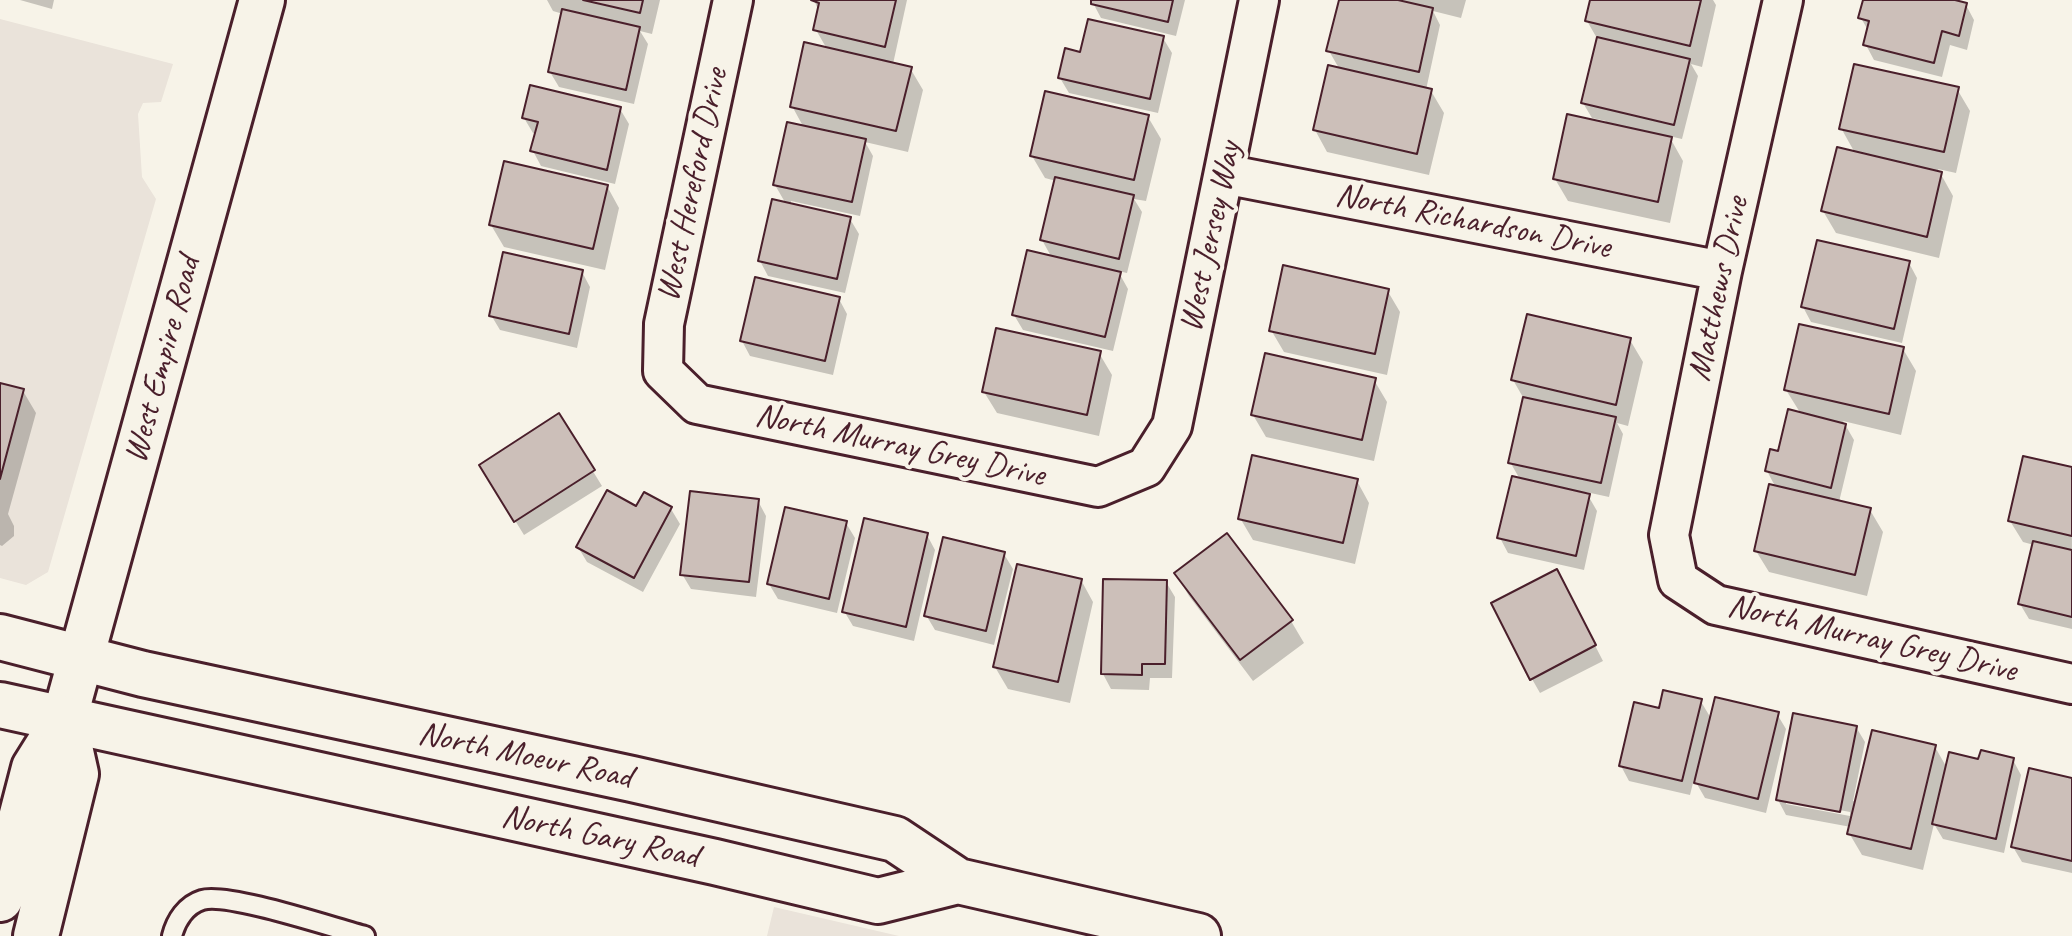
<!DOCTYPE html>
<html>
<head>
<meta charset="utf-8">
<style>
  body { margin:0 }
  canvas { display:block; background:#f7f3e8 }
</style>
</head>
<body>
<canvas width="2072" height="936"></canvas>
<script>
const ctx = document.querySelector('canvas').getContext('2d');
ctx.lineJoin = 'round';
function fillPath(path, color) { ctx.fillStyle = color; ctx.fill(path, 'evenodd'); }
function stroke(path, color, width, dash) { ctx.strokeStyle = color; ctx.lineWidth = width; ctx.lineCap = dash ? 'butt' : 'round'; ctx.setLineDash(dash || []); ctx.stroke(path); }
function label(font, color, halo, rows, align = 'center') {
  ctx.font = font + ' Caveat,sans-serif'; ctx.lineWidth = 8; ctx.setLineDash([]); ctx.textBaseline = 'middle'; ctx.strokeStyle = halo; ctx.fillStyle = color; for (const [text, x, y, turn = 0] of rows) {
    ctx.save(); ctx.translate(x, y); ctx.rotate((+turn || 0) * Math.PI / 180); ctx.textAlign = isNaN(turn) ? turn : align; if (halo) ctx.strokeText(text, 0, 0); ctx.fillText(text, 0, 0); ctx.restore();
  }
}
fillPath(new Path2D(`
  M0,19L173,64L161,102L143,103L138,114L142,177L156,199L48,572L26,585L0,578Z
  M774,907L899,936H767Z`), '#eae3da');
fillPath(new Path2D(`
  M20,0H54L52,9Z
  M547,0H660L652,34L640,31L648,44L634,104L559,87L550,72L563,14L553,11Z
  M814,0H907L893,64L910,68L923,90L908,152L865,142L873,156L860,216L791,201V205L850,219L859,234L845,293L768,276L760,261L786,204L775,185L804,128L792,106L827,49L816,30L819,12Z
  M1093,0H1185L1176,36L1101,18L1093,3Z
  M1341,0H1466L1461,18L1433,11L1440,25L1426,90L1431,91L1444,113L1429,175L1327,152L1315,130L1340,70L1329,51Z
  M1592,0H1713L1716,5L1702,67L1691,64L1698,76L1682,139L1669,136L1683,161L1670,223L1568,201L1555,179L1606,121L1592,118L1583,103L1598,40L1587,21Z
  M1865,0H1946L1966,5L1974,20L1967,50L1950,45L1942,77L1874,60L1866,45L1869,32L1861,18Z
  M1163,38L1172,53L1158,113L1069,93L1060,78L1082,54Z
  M1957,89L1970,111L1956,173L1938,169L1953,196L1939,258L1836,233L1823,211L1855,153L1841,128Z
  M620,109L629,124L615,184L541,166L533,151L537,134L533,133L524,118Z
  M1148,117L1161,139L1146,201L1134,199L1142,212L1127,273L1118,271L1128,289L1113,351L1023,330L1014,315L1052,258L1042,240L1056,181L1045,178L1032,156Z
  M607,186L619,208L605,270L504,247L491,225Z
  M1909,263L1917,278L1902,343L1811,322L1803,307Z
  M582,272L590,287L577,348L500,330L491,315Z
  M1387,290L1400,312L1387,375L1284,352L1271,330Z
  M839,299L847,314L833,375L750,356L742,341Z
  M1630,340L1643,362L1628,426L1617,423L1623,434L1609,497L1586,492L1597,511L1584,570L1508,553L1500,538L1521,481L1510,462L1524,399L1513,380Z
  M1903,349L1916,371L1901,435L1843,421L1854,440L1839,502L1870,510L1883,532L1867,596L1769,572L1756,551L1776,488L1767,471L1801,414L1786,390Z
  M1099,353L1112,375L1099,436L997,413L984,392Z
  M1374,380L1387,402L1374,461L1266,437L1253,415Z
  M0,385L23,391L36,413L8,514L14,526V536L2,546L0,545Z
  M559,416L602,486L524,535L490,480Z
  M2072,469V629L2029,619L2020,604L2034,545L2023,542L2010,521Z
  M1357,481L1369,503L1355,564L1253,540L1240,518Z
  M758,501L766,516L756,597L691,589L682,574Z
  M637,509H671L680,524L643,592L587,562L578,547Z
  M846,523L855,538L837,613L778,599L769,584Z
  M927,535L935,550L914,641L853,626L844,611Z
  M1004,554L1013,569L994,645L935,630L926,615Z
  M1176,574L1291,621L1304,643L1253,681L1189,596Z
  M1081,580L1093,602L1070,703L1008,689L995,667Z
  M1166,582L1175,597L1172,678H1150L1149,690L1111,689L1103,674Z
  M1565,587L1603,661L1540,693L1532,679Z
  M1700,700L1712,720L1777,714L1786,729L1766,813L1705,798L1694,779L1690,795L1629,781L1621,766L1660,711Z
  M1856,727L1865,742L1853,801L1857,802L1935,747L1947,768L1980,761L2013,760L2021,775L2004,853L1943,839L1934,824L1923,870L1862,855L1849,833L1851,827L1786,815L1778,800ZM1786,800L1850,812V816L1786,804Z
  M2072,780V873L2022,862L2013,847Z`), '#0003');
const building = new Path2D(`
  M583,0H643L640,13Z
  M811,0H896L885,47L813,30L819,3Z
  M1091,0H1173L1168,22L1091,4Z
  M1339,0H1398L1433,8L1419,72L1326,51Z
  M1590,0H1701L1690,46L1585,21Z
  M1863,0H1955L1967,3L1959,36L1942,31L1934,63L1863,45L1869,21L1858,18Z
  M562,9L640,27L626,90L548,72Z
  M1088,19L1164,36L1150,99L1058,78L1065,48L1080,52Z
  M1597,37L1690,59L1674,125L1581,103Z
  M804,42L912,67L896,131L790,107Z
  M1854,64L1959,87L1944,152L1839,129Z
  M1328,65L1432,89L1417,154L1313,130Z
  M530,85L621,107L607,170L530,151L538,122L522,118Z
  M1045,91L1149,115L1134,180L1030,156Z
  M1567,114L1672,137L1658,202L1553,179Z
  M787,122L866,139L852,202L773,185Z
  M1837,147L1942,172L1927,237L1821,211Z
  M504,161L608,185L593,249L489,225Z
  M1055,177L1134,195L1119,259L1040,240Z
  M772,199L851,217L837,279L758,261Z
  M1817,240L1910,261L1894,329L1801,307Z
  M1027,250L1121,272L1105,337L1012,315Z
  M503,252L583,270L569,334L489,316Z
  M1283,265L1389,289L1375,354L1269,331Z
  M755,277L840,297L825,361L740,341Z
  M1527,314L1631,338L1616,405L1511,380Z
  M1799,324L1904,347L1889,414L1784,390Z
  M996,328L1101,351L1087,415L982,392Z
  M1265,353L1376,378L1362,440L1251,415Z
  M0,383L24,389L0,479Z
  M1523,397L1616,417L1601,483L1508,463Z
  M1788,409L1846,424L1831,488L1765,471L1770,449L1778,451Z
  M559,413L595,470L514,522L479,465Z
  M1252,455L1358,479L1343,543L1238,519Z
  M2023,456L2072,467V536L2008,521Z
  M1512,476L1590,494L1576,556L1497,538Z
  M1769,484L1871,508L1855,575L1754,551Z
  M607,490L636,506L644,492L672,507L634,578L576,547Z
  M690,491L759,499L749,582L680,575Z
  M785,507L847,521L829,599L767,584Z
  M864,518L928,533L906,627L842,612Z
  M1227,533L1293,620L1240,660L1174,573Z
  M943,537L1005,552L986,631L924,616Z
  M2033,541L2072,550V617L2018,604Z
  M1017,564L1082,579L1058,682L993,667Z
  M1557,569L1596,645L1530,680L1491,603Z
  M1103,579L1167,580L1165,664H1142V675L1101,674Z
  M1663,690L1702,699L1682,781L1619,766L1634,702L1659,708Z
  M1715,697L1779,712L1758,799L1694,783Z
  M1793,713L1857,726L1840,812L1776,800Z
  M1872,730L1936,745L1911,849L1847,834Z
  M1981,750L2014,758L1996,839L1932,824L1949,752L1978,759Z
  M2029,768L2072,778V861L2011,847Z`);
fillPath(building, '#ccbfb9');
stroke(building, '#4a1f2b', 2);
const service = new Path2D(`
  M172,936C176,920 186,905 202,900C227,892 334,928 365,936`);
const minor = new Path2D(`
  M733,0L664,324L663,371L697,404L1098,487L1146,467L1172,426L1259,0
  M1783,0L1722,271L1669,535L1678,580L1716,605L2072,684
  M1224,174L1722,271`);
const tertiary = new Path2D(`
  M0,899L34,768L64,720L262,0
  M36,936L76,774L64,720`);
const secondary = new Path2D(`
  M0,637L143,674L632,779L895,839L958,881
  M0,705L715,862L878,901L958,881L1198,936`);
stroke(service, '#4a1f2b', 24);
stroke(minor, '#4a1f2b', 44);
stroke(tertiary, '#4a1f2b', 50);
stroke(secondary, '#4a1f2b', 50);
stroke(service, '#f7f3e8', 18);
stroke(minor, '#f7f3e8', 38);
stroke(tertiary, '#f7f3e8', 44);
stroke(secondary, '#f7f3e8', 44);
label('34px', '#4a1f2b', '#f7f3e8', [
  ["West Hereford Drive",693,185,-78],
  ["North Richardson Drive",1473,222,11],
  ["West Jersey Way",1211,237,-78],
  ["Matthews Drive",1719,289,-78],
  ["West Empire Road",163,360,-75],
  ["North Murray Grey Drive",900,446,12],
  ["North Murray Grey Drive",1872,639,13],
  ["North Moeur Road",525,756,12],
  ["North Gary Road",600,837,12]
]);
</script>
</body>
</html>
